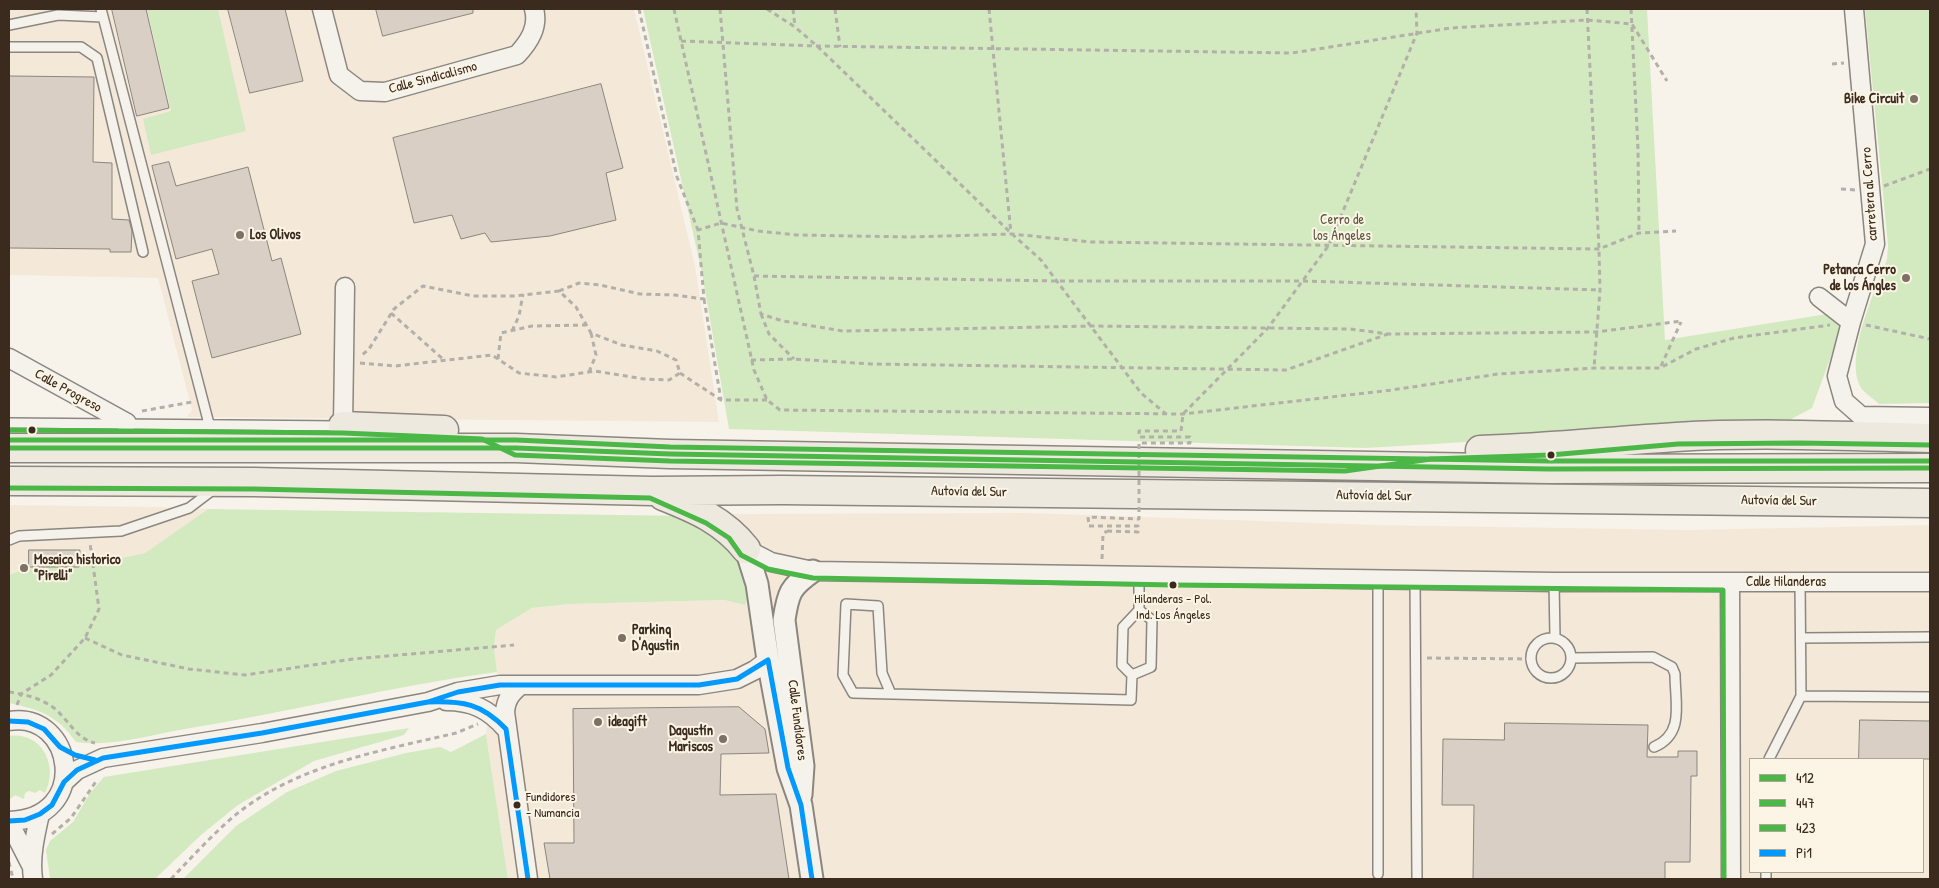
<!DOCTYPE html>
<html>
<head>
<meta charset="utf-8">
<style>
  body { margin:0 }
  #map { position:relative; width:1939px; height:888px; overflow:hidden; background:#f7f3ea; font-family:"Patrick Hand",sans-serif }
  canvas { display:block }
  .frame { position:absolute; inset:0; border:10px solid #3b2a1e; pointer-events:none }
  .legend { position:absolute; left:1749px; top:758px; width:175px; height:115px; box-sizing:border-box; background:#fcf5e5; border:1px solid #afa495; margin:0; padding:6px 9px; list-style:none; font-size:15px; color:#3b2a1e }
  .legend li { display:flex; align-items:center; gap:10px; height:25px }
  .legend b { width:25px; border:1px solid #afa495 }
</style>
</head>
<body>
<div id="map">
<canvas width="1939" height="888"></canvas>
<div class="frame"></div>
<ul class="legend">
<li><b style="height:6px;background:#4ab747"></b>412</li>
<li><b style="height:6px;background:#4ab747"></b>447</li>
<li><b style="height:6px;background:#4ab747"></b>423</li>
<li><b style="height:6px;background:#09f"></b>Pi1</li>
</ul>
</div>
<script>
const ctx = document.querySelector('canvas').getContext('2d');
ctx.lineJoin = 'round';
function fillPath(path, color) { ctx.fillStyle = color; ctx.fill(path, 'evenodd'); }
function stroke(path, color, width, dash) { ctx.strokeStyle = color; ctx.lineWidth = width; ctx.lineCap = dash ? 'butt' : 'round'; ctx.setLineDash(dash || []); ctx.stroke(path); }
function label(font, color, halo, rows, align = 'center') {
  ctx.font = font + ' "Patrick Hand",sans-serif'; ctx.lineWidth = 4; ctx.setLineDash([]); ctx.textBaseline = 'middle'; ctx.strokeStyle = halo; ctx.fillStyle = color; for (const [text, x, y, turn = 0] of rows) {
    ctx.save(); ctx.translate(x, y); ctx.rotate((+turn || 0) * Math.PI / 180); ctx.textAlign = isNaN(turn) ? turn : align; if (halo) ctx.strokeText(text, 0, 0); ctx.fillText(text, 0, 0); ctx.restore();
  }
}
fillPath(new Path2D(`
  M9,9H634L695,266L719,422L187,417L192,410L158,278L9,275Z
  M9,505L158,507L208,509L145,553L79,567H29L9,575Z
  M1027,513L1378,525L1689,530L1930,525V879H508L486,734L497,672L494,648L496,630L532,608L570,604L724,600L745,605L748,598L728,514ZM1750,759H1923V872H1750Z`), '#f4e9d8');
fillPath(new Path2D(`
  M147,9H218L246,131L151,155L143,119L171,111Z
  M643,9H1647L1665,340L1827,314L1842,318L1837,340L1812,408L1784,423L1366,448L729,429L702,273Z
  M1865,9H1930V403L1879,404C1874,399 1866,394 1862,389C1842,360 1876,289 1887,259L1888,245Z
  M208,509L691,516L737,555L748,598L745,605L724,600L570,604L532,608L496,630L494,648L497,672C392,686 289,712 185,729C151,735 111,747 76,742C57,715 40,710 9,703V575L29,567H79L145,553Z
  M409,728L404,735L314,761L238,805L201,835L155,879H50L46,850L50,841L73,822L90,793L104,777Z
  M486,734L508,879H183L236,826L287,792L336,771L406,753L440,747L451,752Z
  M9,736C42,731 59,766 45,793L40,790L35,793L29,791L25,793L24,799L15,795L9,800Z`), '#d3eac1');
const building = new Path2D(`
  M112,9H146L169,108L137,116Z
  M228,9H285L303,81L250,93Z
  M376,9H473V13L383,36Z
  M9,76L94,77L93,162L112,163V219L129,220L132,231L131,252H110V249L9,248Z
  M601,84L623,168L606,173L616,220L550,236L491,242L485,233L461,239L452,215L414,223L393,138Z
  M169,162L176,186L248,167L272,261L281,258L301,334L212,358L192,281L219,274L212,249L176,259L152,166Z
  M29,550H80L79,567H29Z
  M739,707L765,729L769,753L721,754L720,795L776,794L789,879H550L544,843H574L573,709Z
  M1860,720L1930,721V759H1859Z
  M1505,723L1648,725L1647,757H1678V751H1697V776H1691L1690,862H1665V879H1473L1474,805H1442L1443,739L1504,740Z`);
fillPath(building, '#d9cfc4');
stroke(building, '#8b867f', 1);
const service = new Path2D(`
  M101,9L209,424
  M9,25L58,15L103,17
  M9,47H81L97,58L143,252
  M9,423L341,426
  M9,540L19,536L121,531L189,508L214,489
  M1378,579V874
  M1415,580L1417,879
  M1554,582L1555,638
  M1801,638L1930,637
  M1531 658a20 20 0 1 1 40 0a20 20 0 1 1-40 0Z
  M1571,658L1653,657L1672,667L1675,674C1675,703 1685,734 1654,747
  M1132,675L1151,667L1152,620L1139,610
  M891,694L882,673L878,606L846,604L843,675L853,693L1131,700L1132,675L1122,665L1123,627L1139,610V577
  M1801,696L1930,697
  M1769,759L1801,696L1800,582
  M1766,872V879`);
const minor = new Path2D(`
  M322,9L339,75L360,91L385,92L517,55C529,42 539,27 534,9
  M1854,9L1875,244L1851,322L1837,376L1844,401L1861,416L1930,417
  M1819,297L1851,322
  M9,358L127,423
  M343,426L345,287
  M746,549L771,562L813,571L1554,582H1930
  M1730,583L1731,879
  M521,685C511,693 506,699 505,712L528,879
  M446,701C472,701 489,709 506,729
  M9,721C74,710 92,819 9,821
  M64,782L77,770L103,758L262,733L428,702L458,692L500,685H699L737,679L755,670L768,660
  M9,822L31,865
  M33,879C30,857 35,836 40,814`);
const tertiary = new Path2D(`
  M746,549L757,584L768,660L788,768L801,805L812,879
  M801,795L803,766L784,620C788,593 790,587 813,571`);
const motorway = new Path2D(`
  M343,426L444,430
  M9,448H516L670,454L1549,469L1930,468
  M1480,450C1546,448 1611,441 1676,437C1761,432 1846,436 1930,438
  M9,481L254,482L652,491L782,490L1930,503
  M663,496C696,509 724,521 746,549`);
stroke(service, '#8b867f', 12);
stroke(minor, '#8b867f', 21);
stroke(tertiary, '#8b867f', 25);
stroke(motorway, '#8b867f', 31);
stroke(new Path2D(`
  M639,9L677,177L698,230
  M674,9L754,370L767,400L780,410L1183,414L1392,390L1498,374L1594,368H1660L1696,349L1734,338L1830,325
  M720,9L737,209L754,276L761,314L783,321L843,331L1092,326L1350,329L1389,334L1596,332L1682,321
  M767,9L795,27L817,46L1012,234L1041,260L1141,393L1166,414
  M793,9L795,27
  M835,9L840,47
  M989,9L1011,234
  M1587,9L1599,249L1600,290L1594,368
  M1631,9L1638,149L1639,233
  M681,41L817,46L1292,53L1451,28L1588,20L1632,24L1667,81
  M1832,64L1844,63
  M1884,186L1930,169
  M1841,189L1856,190
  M754,276L1058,281H1303L1600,290
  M559,291L579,283L600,285L640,294L675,295L704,299L698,230L721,223L758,231L797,235L911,237L1012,234L1091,242L1599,249L1639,233L1676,231
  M704,299L721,400
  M391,313L444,360
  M761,314L769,334L794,359
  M1866,325L1930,339
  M512,331L519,316L523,294
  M498,359L501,333L532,326L586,325
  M751,360L794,359L871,364L1286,370L1388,334
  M360,363L395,366L492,355L519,373L556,377L595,371L644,379L669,380L680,373L676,360L657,351L622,345L591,333L576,307L559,291L515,296H473L423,286L394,309L369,349L360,357
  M1661,366L1681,322
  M589,372L596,355L591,333
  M680,373L721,400H767
  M142,411L192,402
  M1181,431L1183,414L1268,328L1329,245L1417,33L1416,9
  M1102,559L1103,534L1107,531
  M85,638L122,655L189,669L245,675L353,659L514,645
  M1427,658L1531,659
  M9,692C24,694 41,698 54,708C69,720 75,738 95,743
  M17,705L21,694L51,675L85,638L99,609L90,543
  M52,834L71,818L97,780
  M9,862L13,879
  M171,879C191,858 211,836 233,817C295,765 380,751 456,733L478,724`), '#b3afa9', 3, [5, 4]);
stroke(service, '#f5f2ec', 9);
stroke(minor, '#f5f2ec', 18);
stroke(tertiary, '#f5f2ec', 21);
stroke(motorway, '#eee9df', 28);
stroke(new Path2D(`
  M1107,531L1138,532V526H1089L1088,517L1139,519V443H1190V437H1139V431H1181`), '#b3afa9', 3, [5, 4]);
stroke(new Path2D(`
  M9,448H516L670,454L1549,469L1930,468`), '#4ab747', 5);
stroke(new Path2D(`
  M9,430L343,433L482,439L515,455L670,461L1345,471L1431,459L1550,455L1678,444L1798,443L1930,445
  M9,488L254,489L650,498L706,523L729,538L741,555L768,569L813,578L1173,585L1723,590L1724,879`), '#4ab747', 5);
stroke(new Path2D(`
  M9,440H516L670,447L1549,461H1930`), '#4ab747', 5);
stroke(new Path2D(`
  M428,702C463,701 481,703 506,729L528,879
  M9,721L28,722L44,729L60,747L75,755L95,760
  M9,821L25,820L40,814L52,805L64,782L77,770L103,758L262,733L428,702L458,692L500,685H699L737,679L768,660L788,768L801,805L812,879`), '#09f', 5);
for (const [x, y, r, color] of [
  [1914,99,5,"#7d7065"],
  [240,235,5,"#7d7065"],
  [1906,278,5,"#7d7065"],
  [32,430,4.5,"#3b2a1e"],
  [1551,455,4.5,"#3b2a1e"],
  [24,568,5,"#7d7065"],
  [1173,585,4.5,"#3b2a1e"],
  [622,638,5,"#7d7065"],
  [598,722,5,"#7d7065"],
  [723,739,5,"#7d7065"],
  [517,805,4.5,"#3b2a1e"]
]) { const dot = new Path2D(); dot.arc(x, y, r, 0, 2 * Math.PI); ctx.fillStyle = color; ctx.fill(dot); stroke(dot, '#fcf5e5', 2); }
label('13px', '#3b2a1e', '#fcf5e5', [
  ["Hilanderas - Pol.",1173,600],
  ["Ind. Los Ángeles",1173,616],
  ["Fundidores",526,798,"left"],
  ["- Numancia",526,814,"left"]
]);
label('14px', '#3b2a1e', '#fcf5e5', [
  ["Calle Sindicalismo",433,78,-15],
  ["carretera al Cerro",1870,194,-94],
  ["Calle Progreso",68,391,29],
  ["Autovía del Sur",969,492,1],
  ["Autovía del Sur",1374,496,1],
  ["Autovía del Sur",1779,501,1],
  ["Calle Hilanderas",1786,582],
  ["Calle Fundidores",797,720,83]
]);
label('bold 14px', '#3b2a1e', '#fcf5e5', [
  ["Bike Circuit",1904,99,"right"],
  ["Los Olivos",250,235],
  ["Petanca Cerro",1896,270,"right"],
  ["de los Ángles",1896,286,"right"],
  ["Mosaico historico",34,560],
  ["\"Pirelli\"",34,576],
  ["Parking",632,630],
  ["D'Agustin",632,646],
  ["ideagift",608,722],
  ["Dagustín",713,731,"right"],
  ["Mariscos",713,747,"right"]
], 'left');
label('14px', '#5a583e', '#fcf5e5', [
  ["Cerro de",1342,220],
  ["los Ángeles",1342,236]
]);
</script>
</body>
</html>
